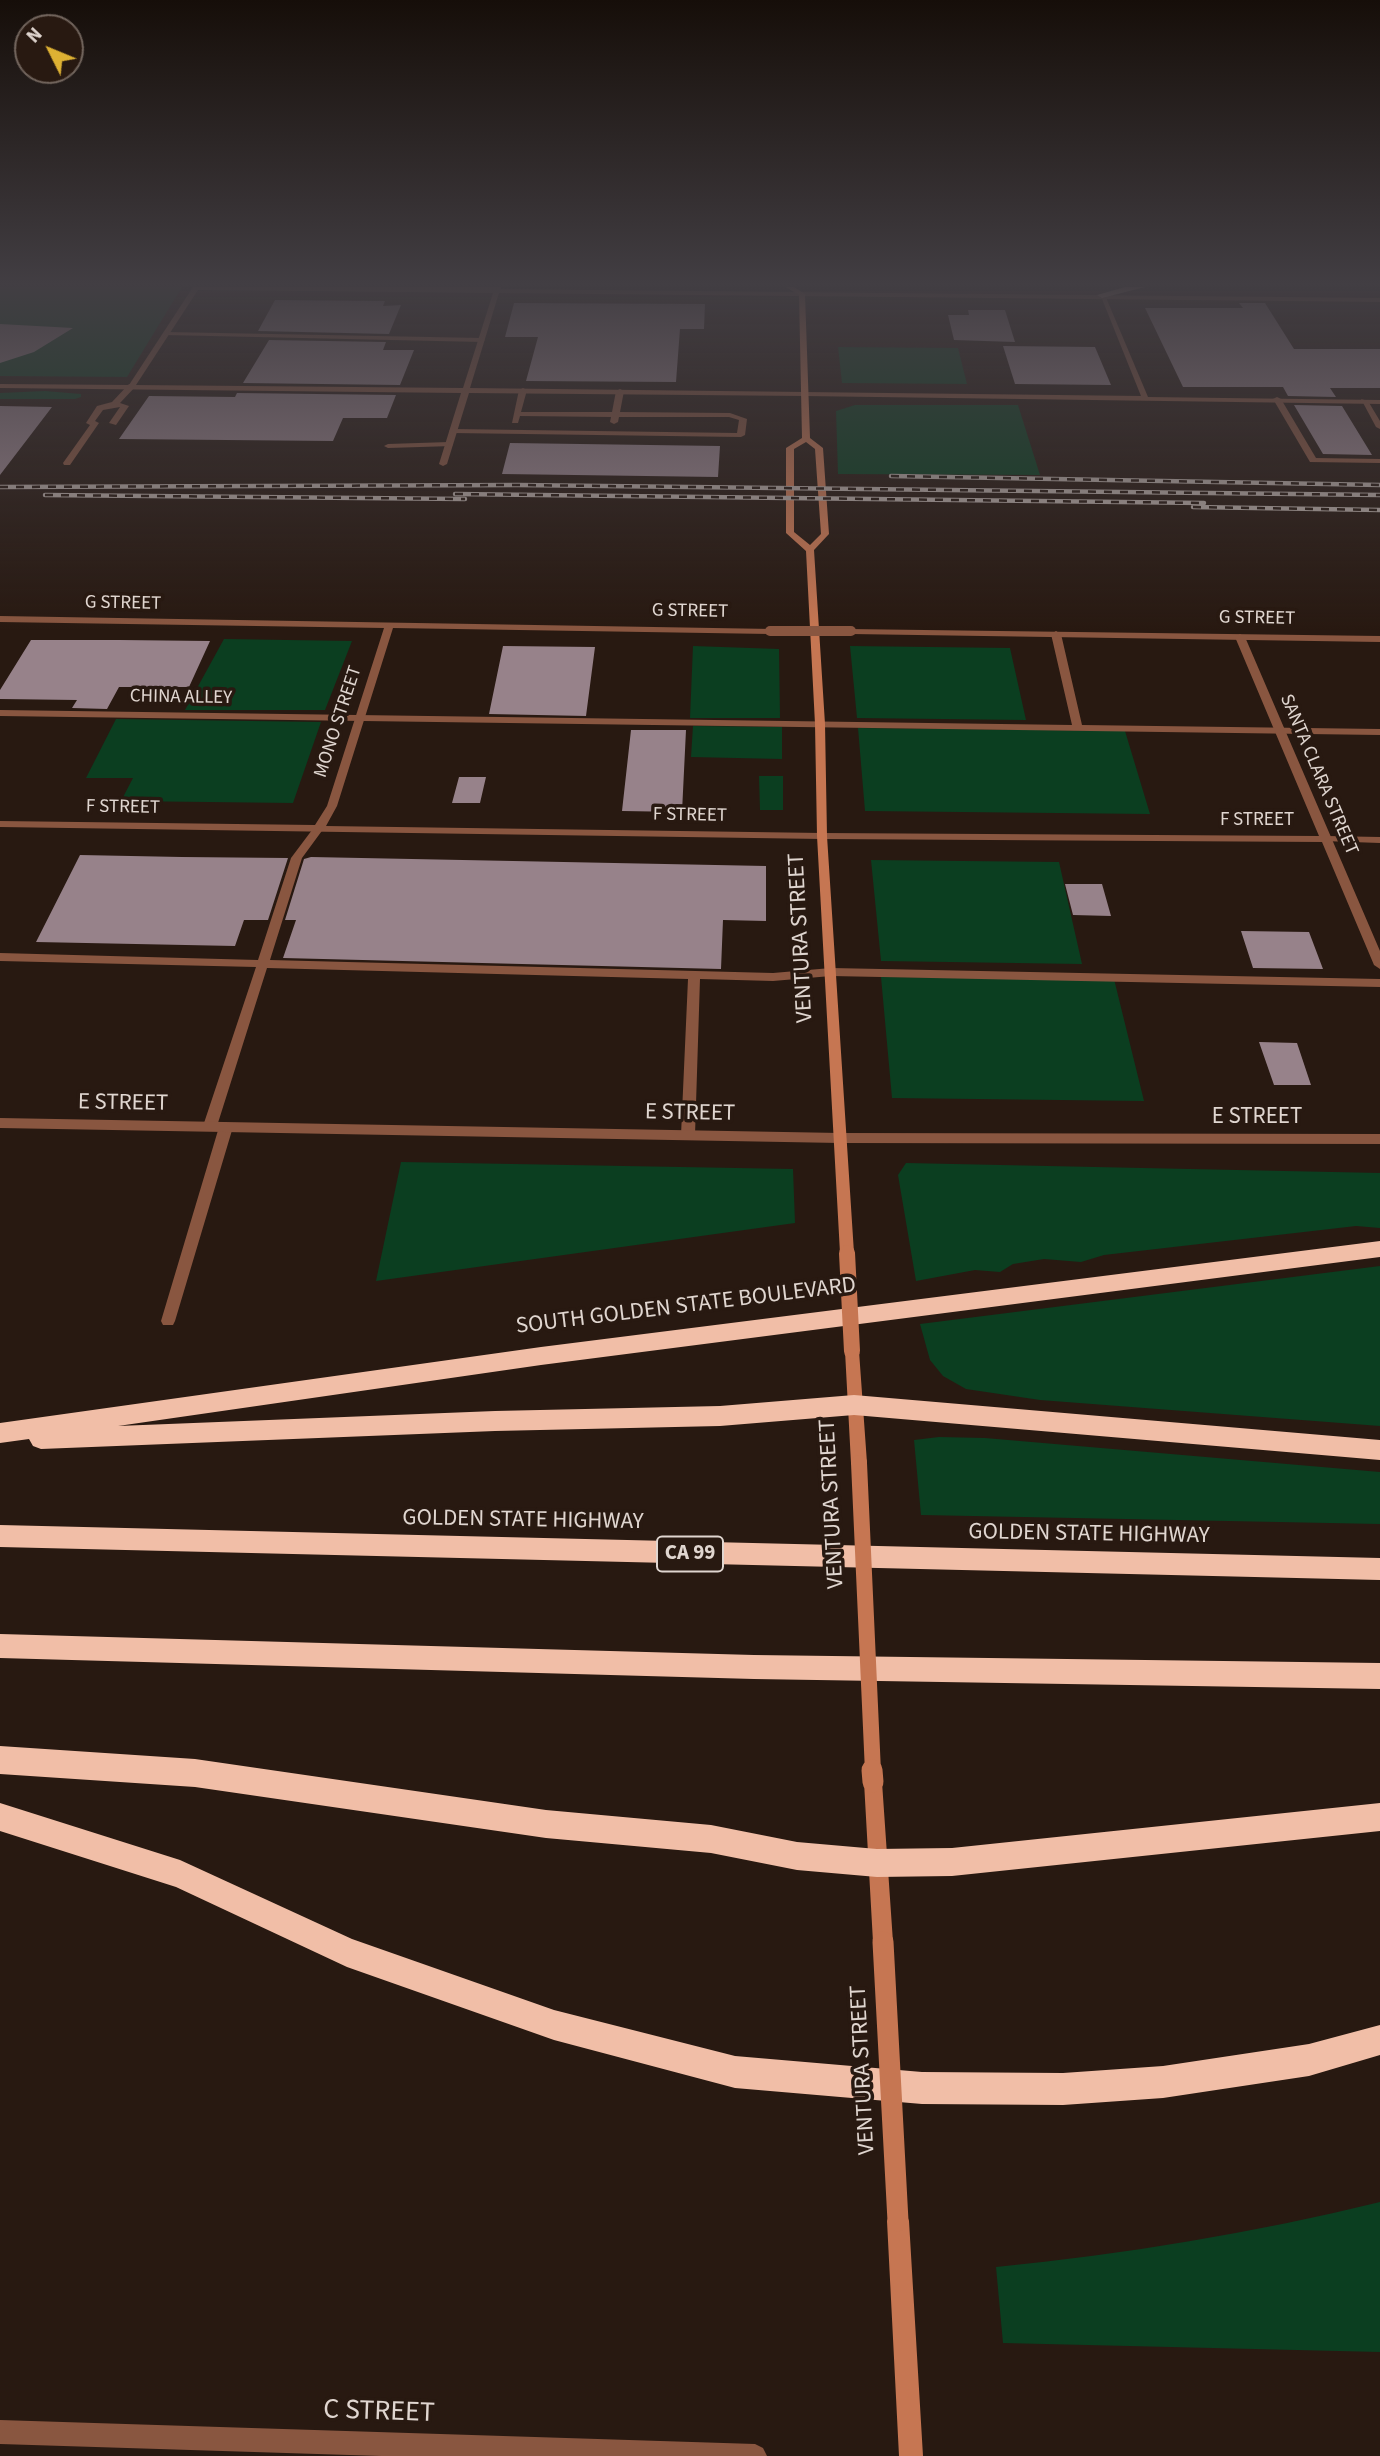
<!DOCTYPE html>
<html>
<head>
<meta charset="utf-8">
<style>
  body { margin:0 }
  #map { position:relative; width:1380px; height:2456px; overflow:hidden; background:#281911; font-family:"Source Sans 3",sans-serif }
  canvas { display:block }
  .north { position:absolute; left:14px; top:14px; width:70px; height:70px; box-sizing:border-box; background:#281911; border:2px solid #72655d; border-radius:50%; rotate:313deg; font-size:19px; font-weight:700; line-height:28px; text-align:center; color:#e0d6d0 }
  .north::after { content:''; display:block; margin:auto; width:24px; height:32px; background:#deb133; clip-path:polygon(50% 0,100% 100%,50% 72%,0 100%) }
</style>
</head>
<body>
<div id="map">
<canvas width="1380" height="2456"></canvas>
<div class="north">N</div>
</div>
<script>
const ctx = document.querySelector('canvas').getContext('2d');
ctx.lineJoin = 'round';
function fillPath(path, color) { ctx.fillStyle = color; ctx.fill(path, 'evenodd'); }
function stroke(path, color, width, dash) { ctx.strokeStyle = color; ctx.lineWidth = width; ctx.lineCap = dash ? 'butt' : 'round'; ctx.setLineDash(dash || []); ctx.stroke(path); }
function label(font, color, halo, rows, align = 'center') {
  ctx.font = font + ' "Source Sans 3",sans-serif'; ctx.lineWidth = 7; ctx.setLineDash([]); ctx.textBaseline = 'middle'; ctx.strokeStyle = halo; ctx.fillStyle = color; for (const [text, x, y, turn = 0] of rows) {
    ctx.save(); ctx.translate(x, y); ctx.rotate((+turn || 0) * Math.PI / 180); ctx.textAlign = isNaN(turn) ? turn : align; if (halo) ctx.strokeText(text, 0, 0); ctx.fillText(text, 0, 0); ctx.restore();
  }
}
fillPath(new Path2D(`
  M0,287H182L127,377L0,376Z
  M838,347L958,348L967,384L842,383Z
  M45,391L81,394V397L75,399H0V393Z
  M855,405H1018L1040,475L838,474L836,411Z
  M224,639L352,641L325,710H185Z
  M693,646L779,649L780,718H690Z
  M850,646L1010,648L1026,720L857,718Z
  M116,719L321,722L293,803L121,801L133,778H86Z
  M693,726L782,727V759L691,757Z
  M858,728L1125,731L1150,814L865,811Z
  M759,776H783V810H760Z
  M871,860L1059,862L1082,964L881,961Z
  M881,977L1114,979L1144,1101L892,1098Z
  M401,1162L793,1169L795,1223L376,1281Z
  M906,1163L1380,1173V1228L1356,1226L1104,1255L1081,1262L1044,1259L1013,1264L1000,1272L975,1270L916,1281L898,1175Z
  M1380,1266V1426L1040,1400L966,1389L943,1376L930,1360L920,1324Z
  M939,1437L985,1438L1380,1472V1524L921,1515L914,1440Z
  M1380,2202V2352L1003,2343L996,2267C1126,2254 1253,2233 1380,2202Z`), '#0b3e20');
fillPath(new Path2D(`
  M275,300L385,301L383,306L401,305L389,334L258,331Z
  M514,303L705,304L704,329H680L676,382L526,381L538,337H505Z
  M1239,303H1265L1294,349H1380V388H1330L1336,397L1288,396L1283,387H1183L1145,308H1243Z
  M968,310H1005L1015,342L954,340L948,315H969Z
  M0,324L73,328L34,352L0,363Z
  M269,340L386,342L383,350H414L400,385L243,383Z
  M1003,346L1095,347L1111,385L1015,384Z
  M237,393L396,395L387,418H343L333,441L119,439L149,396L235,397Z
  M1294,405L1342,406L1372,455L1323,454Z
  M0,406L52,407L0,475Z
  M510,443L720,446L718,477L502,474Z
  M31,640H120L210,641L189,687H119L107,709L72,708L77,700L0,699V690Z
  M503,646L595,647L586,716L489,714Z
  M631,730H686L682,812L622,811Z
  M459,777H486L480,803H452Z
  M80,855L182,857L288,858L268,920H244L235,946L36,942Z
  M311,857L766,866V921L723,920L721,969L283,958L296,920H285L304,859Z
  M1065,884H1102L1111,916L1073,915Z
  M1241,931L1309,932L1323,969L1253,968Z
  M1259,1042L1297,1043L1311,1085H1274Z`), '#97828a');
fillPath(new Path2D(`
  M167,332L482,338L485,340L482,342L165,335Z
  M129,384L136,386L120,403L129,406L116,425L109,423L120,407L103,410L95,421L99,423L70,465H64L63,463L90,425L86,423L97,406L112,402Z
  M523,388L527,390L521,412H612L616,391L620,389L624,391L620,412L730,413L747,419L745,435L741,437L453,433L449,431L453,429L737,433L739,420L729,417H619L618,422L614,424L610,422L611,417L520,416L518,423H512L519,390Z
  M1277,397L1281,399L1316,458L1380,459V463L1310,462L1273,399Z
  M1361,399L1368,401L1380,421V429L1376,427Z
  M449,442L453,444L452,446L388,448L384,446L388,444Z
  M1056,631L1061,634L1082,725L1380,729V735L0,716V710L1072,725L1051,634Z
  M319,825L324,828L302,858L270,960L773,973L831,968L1380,979V987L831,976L773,981L700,979L695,1135L688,1140L681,1135L688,979L267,968L217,1126L210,1131L203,1126L256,967L0,961V953L258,960L291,858L315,826Z
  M1327,836L1380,837V843L1323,841L1322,839Z`), '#895640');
fillPath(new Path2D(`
  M1100,294L1105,295L1148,397L1380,400V404L804,396L800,394L804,392L1141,396Z
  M1240,634L1245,637L1380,951V969L1374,965L1322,842L822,839L817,836L822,833L1319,836L1235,637Z
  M226,1122L233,1127L175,1321L173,1325H163L161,1321L219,1127Z`), '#895640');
fillPath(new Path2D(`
  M193,287H501V289L1380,298V302L499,293L470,388L804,392L808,394L804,396L469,393L447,464L443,466L439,464L461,393L0,388V384L129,385ZM198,290L493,293L463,388L136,385Z
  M0,616L773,629V633L770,634L393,628L337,806L326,826L822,833L827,836L822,839L0,827V821L315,825L327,806L384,628L0,622Z
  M848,629L1380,636V642L851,634L848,633Z
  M0,1118L840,1133L1380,1134V1144L840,1143L0,1128Z
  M0,2420L755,2444L763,2448L767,2456H381L0,2444Z`), '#895640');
fillPath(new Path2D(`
  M786,287H794L805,294L810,438L823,448L829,534L814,550L825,724L827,836L854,1253L852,1257H842L840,1253L817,836L815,724L806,551L786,533V448L802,438L799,295ZM806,442L815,449L821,534L810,545L794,532V449Z
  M852,1345L857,1347L859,1351L867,1463L865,1468L859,1470L853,1468L851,1463L845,1351L847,1347Z
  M873,1773L880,1776L882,1782L893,1942L890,1949L883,1952L876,1949L873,1942L864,1782L866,1776Z
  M898,2210L906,2213L909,2221L923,2456H899L887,2221L890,2213Z`), '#c67652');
fillPath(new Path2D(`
  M1125,287H1145L1102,298L1097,295Z
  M1380,1241V1257L541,1365L118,1426L495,1411L720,1406L854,1395L1380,1440V1460L854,1415L720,1426L495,1431L41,1449L33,1446L29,1439L0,1443V1423L541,1347Z
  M0,1525L1380,1558V1580L0,1547Z
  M0,1634L754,1655L1380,1663V1689L754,1679L0,1658Z
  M0,1746L195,1759L546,1810L711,1825L797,1842L877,1849L952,1848L1380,1803V1831L952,1876L877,1877L797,1870L711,1853L546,1838L195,1787L0,1774Z
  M0,1803L180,1860L352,1939L554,2010L735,2056L922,2072L1063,2073L1163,2066L1309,2044L1380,2025V2055L1309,2076L1163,2098L1063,2105L922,2104L735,2088L554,2040L347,1967L176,1887L0,1831Z`), '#f1bea7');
const rail = new Path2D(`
  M891,476L1380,485
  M0,487L518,485L1380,495
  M455,494L1204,503
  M45,495L465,499
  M1193,507L1380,510`);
stroke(rail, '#b3a7a1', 4.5);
stroke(rail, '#281911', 2.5, [8]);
stroke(new Path2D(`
  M770,631H851`), '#895640', 10);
stroke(new Path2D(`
  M847,1253L852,1351
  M859,1463L873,1772`), '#c67652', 16);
stroke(new Path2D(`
  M872,1770L873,1782
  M883,1942L898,2221`), '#c67652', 21);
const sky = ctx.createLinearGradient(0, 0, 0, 631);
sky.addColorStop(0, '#160e09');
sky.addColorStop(0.45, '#423e43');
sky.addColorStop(1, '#423e4300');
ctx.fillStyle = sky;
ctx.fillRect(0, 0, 1380, 631);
label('19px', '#e0d6d0', '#281911', [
  ["G STREET",123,604,1],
  ["G STREET",690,612,1],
  ["G STREET",1257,619,1],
  ["CHINA ALLEY",181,698,1],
  ["MONO STREET",339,722,-72],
  ["SANTA CLARA STREET",1318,775,67],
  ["F STREET",123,808,1],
  ["F STREET",690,816,1],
  ["F STREET",1257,821]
]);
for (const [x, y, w] of [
  [690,1554,66]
]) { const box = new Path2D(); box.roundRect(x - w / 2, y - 17.5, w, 35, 5); ctx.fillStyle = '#281911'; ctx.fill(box); stroke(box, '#e0d6d0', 2); }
label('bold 21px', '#e0d6d0', null, [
  ["CA 99",690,1554]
]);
label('23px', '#e0d6d0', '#281911', [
  ["VENTURA STREET",802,938,-93],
  ["E STREET",123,1104,1],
  ["E STREET",690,1114,1],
  ["E STREET",1257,1118],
  ["SOUTH GOLDEN STATE BOULEVARD",686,1307,-7],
  ["VENTURA STREET",833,1504,-93],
  ["GOLDEN STATE HIGHWAY",523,1521,1],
  ["GOLDEN STATE HIGHWAY",1089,1535,1],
  ["VENTURA STREET",864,2070,-93]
]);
label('28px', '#e0d6d0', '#281911', [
  ["C STREET",379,2413,2]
]);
</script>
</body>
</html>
